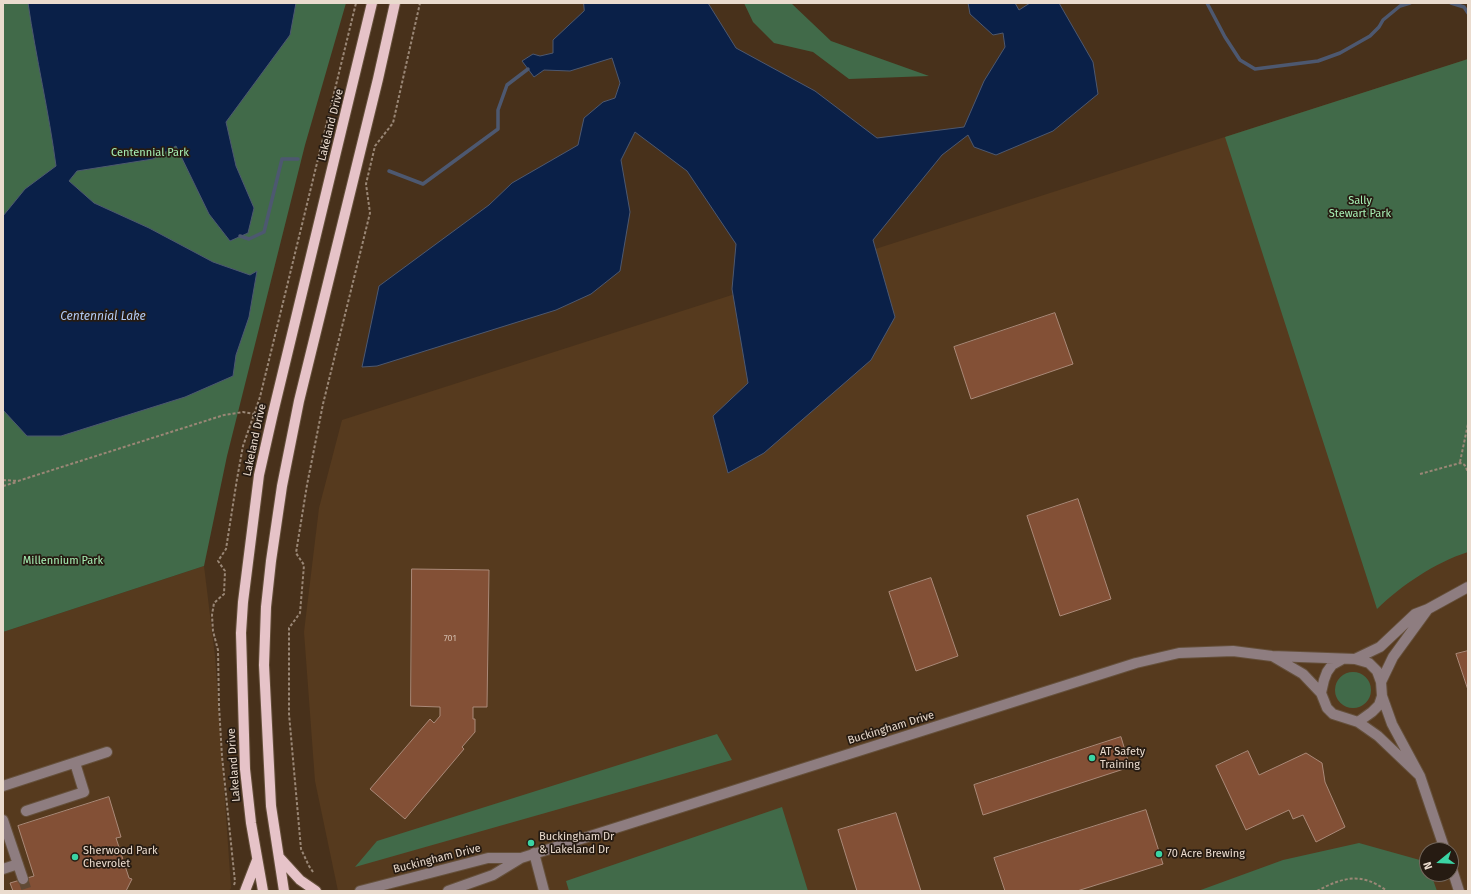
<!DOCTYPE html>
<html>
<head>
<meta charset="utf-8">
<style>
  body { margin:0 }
  #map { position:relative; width:1471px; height:894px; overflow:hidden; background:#48311b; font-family:"Fira Sans",sans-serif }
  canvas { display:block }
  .frame { position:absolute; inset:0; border:4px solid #eadbce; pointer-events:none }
  .north { position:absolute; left:1419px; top:842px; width:40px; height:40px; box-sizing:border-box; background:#261b12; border:1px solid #74685d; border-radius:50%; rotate:252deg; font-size:11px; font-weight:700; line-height:16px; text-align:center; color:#eadbce }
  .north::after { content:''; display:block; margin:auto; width:14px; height:18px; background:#3bd4a4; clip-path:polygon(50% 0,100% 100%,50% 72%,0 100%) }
</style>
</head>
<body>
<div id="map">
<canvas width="1471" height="894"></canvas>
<div class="frame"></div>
<div class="north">N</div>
</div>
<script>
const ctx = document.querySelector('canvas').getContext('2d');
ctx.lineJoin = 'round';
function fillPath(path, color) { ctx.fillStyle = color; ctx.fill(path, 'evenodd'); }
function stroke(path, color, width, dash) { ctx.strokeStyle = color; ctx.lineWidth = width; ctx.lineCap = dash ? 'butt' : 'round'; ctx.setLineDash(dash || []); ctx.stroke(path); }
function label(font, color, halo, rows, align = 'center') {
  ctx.font = font + ' "Fira Sans",sans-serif'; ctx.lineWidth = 3.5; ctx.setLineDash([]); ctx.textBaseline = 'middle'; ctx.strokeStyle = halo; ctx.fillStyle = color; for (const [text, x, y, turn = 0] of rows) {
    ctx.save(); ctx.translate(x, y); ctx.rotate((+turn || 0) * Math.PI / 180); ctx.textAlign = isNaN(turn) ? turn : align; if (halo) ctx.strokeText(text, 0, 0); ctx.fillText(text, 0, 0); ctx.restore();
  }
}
fillPath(new Path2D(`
  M1468,59V891H338L315,781L304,632L319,508L342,420ZM1427,850H1451V874H1427Z
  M204,566L215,656L231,888L229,891H3V632Z`), '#563a1e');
fillPath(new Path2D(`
  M3,3H346L305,145L227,456L204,566L3,632Z
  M744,3H791L831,41L929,76L849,79L813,52L774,43L753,22Z
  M1468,59V552C1434,563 1402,585 1377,609L1225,137Z
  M1335 690a18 18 0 1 1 36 0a18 18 0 1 1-36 0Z
  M717,734L732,760L355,867L377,841Z
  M782,807L808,891H569L566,881Z
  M1359,843L1427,862V874H1431L1437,891H1198L1283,860Z`), '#416a49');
const water = new Path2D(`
  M28,3H296L290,35L226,122L236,166L254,208L248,233L230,241L209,214L176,146L153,159L77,171L69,181L94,203L149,228L213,262L250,275L257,271L249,317L236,355L233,376L185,397L61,436H27L3,410V216L25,189L56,166C49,112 36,58 28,3Z
  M584,3H708L736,48L815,91L877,138L964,127L984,81L1005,47L1003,33L993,35L970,14L968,3H1015L1019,10L1030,3H1059L1093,62L1098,94L1053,131L996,155L974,147L968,135L942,155L873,240L895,317L871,360L764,453L728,473L713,416L748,383L732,289L736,244L687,171L635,132L621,160L630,212L620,271L591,294L556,310L377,366L362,367L379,286L489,205L512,183L578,145L584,118L603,102L615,98L620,83L612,58L570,71L544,70L534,77L522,61L533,54L540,56L553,53V40L584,11Z`);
fillPath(water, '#0a2048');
stroke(water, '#4d5870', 1);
stroke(new Path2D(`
  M1207,3L1225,37L1240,60L1255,69L1318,61L1340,53L1370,36L1379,27L1383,20L1400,6L1410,3
  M1451,3L1464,7L1468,13
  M389,171L423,184L498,129V110L507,85L528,69
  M240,236L249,239L264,232L282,159H298`), '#4d5870', 3.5);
const building = new Path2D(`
  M1055,313L1073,364L971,399L954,347Z
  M1078,499L1111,599L1060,616L1027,516Z
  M412,569L489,570L487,707H473V719H475V732L462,747L464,749L405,819L370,789L430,719L434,723L440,716V707L411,706Z
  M931,578L958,656L916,671L889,592Z
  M1468,651V690L1456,654Z
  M1121,737L1130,767L983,815L974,785Z
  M1248,751L1259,775L1306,753L1322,763L1325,782L1345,827L1316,842L1303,815L1293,819L1289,810L1246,830L1216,766Z
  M109,797L121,837L116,838L129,878L132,879L126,891H13L10,883L34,876L18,826Z
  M1146,810L1163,864L1077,891H1005L994,858Z
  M896,813L921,891H857L838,830Z`);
fillPath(building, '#835036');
stroke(building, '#aa8978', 1);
stroke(new Path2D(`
  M23,879L27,891`), '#604a36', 10, [10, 5]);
const minor = new Path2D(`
  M1274,657L1303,674L1321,693
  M1355,659L1380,647L1415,614L1428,609L1468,587
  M1341,660L1332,665L1327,672L1324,680L1321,693L1327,708L1333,714L1358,722L1378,736L1420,776
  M1381,682L1393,657L1428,609
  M1382,696L1392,724L1420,776L1445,850
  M3,786L107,752
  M26,811L84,792L75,763
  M3,820L23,879
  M534,853L544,891
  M1451,866L1459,891
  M3,869L18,864
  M360,891L488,858H519
  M448,891L493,875L521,858L1136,663L1179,653L1233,651L1272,656L1355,659L1369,663L1377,671L1381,682L1382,696L1379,705L1372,712L1358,722`);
const major = new Path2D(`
  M279,857L300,880L316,891
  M245,891L257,860
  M263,891L251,823L245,769L241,633L243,602L259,475L273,413L372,3
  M284,891L271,806L264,665L266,607L271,561L282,486L299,401L378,79L395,3`);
stroke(minor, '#65503b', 12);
stroke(major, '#65503b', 12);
stroke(new Path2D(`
  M1460,462L1468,424
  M1420,474L1460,463C1466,464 1466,468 1468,473
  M3,480L18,481L224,415L243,412L254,414
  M3,486L17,482
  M313,872L309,866L301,849L289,714V628L300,613L304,565L296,553L307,485L323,404L370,213L366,184L375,146L393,123L420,3
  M234,885L235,882L222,756L219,706L218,650L213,631L212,615L214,603L224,594L225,571L218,561L226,549L237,479L243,446L260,397L356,3
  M1317,891C1343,877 1362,872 1387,891`), '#9a8776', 2, [3, 2]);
stroke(minor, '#8e7d80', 10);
stroke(major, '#e6c3c8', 10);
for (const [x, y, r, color] of [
  [1092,758,4,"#3bd4a4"],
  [531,843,4,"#3bd4a4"],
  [1159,854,4,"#3bd4a4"],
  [75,857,4,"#3bd4a4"]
]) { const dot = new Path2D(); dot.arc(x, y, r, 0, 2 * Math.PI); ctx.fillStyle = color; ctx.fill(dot); stroke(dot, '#261b12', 1.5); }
label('9px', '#d0b8a8', null, [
  ["701",450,638]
]);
label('11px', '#eadbce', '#261b12', [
  ["Lakeland Drive",331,125,-76],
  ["Lakeland Drive",255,440,-78],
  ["Buckingham Drive",891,728,-17],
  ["Lakeland Drive",234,765,-94],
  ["Buckingham Drive",437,859,-14]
]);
label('11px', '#a7efb4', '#261b12', [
  ["Centennial Park",150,153],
  ["Sally",1360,201],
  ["Stewart Park",1360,214],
  ["Millennium Park",63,561]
]);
label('11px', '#eadbce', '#261b12', [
  ["AT Safety",1100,752],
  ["Training",1100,765],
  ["Buckingham Dr",539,837],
  ["& Lakeland Dr",539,850],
  ["Sherwood Park",83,851],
  ["Chevrolet",83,864],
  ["70 Acre Brewing",1167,854]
], 'left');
label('italic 12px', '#b2cbf5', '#261b12', [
  ["Centennial Lake",103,317]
]);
</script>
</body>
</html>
